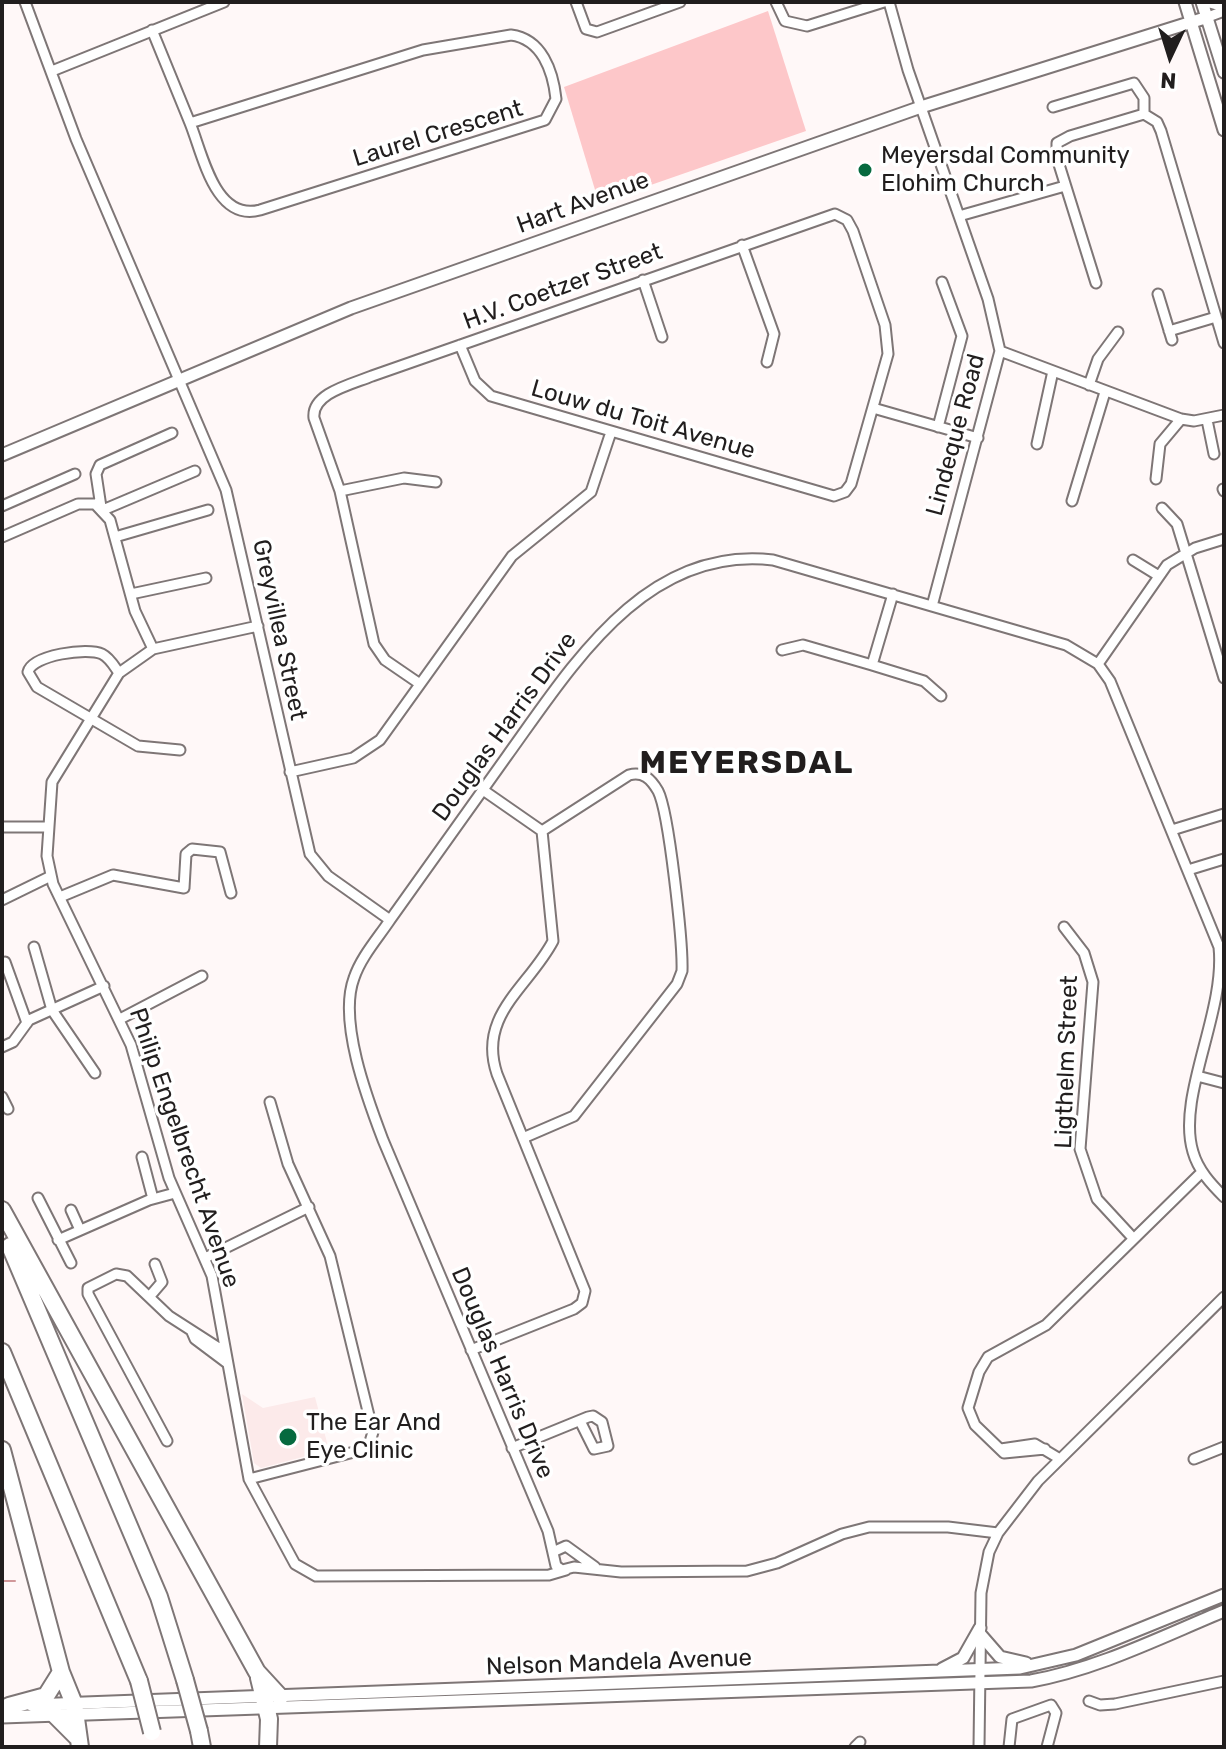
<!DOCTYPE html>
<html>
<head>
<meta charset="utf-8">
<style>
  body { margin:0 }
  #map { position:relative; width:1226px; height:1749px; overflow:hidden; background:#fff8f8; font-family:Rubik,sans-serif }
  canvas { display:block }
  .frame { position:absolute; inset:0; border:4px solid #211e1e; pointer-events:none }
  .north { position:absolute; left:1130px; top:16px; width:80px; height:80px; -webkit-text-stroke:6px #fff; paint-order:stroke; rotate:184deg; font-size:22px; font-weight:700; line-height:32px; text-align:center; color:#211e1e }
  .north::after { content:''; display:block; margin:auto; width:28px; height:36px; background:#211e1e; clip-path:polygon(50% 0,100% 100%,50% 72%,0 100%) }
</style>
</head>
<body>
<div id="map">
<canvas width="1226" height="1749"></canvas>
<div class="frame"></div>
<div class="north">N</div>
</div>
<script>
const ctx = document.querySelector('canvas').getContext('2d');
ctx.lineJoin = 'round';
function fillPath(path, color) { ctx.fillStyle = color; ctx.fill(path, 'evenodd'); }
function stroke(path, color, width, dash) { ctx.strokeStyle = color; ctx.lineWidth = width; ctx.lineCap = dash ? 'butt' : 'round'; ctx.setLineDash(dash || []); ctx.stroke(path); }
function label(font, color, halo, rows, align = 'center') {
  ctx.font = font + ' Rubik,sans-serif'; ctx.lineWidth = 7; ctx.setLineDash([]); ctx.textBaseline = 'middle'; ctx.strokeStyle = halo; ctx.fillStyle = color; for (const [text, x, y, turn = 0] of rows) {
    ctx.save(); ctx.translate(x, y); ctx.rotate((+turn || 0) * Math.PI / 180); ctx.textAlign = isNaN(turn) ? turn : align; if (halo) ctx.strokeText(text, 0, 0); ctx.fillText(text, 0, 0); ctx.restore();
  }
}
fillPath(new Path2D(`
  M242,1394L263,1408L315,1397L329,1450L261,1468L254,1463Z`), '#fceaea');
fillPath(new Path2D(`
  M768,11L806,131L599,203L564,87Z`), '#fdc7c9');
stroke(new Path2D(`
  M2,1581H15`), '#d1989a', 2);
const minor = new Path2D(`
  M25,2L76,139L226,490L310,854L328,876L390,920
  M576,2L586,29L597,32L680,2
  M776,2L785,21L807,26L884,2
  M889,2L908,70L988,299L1000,351L932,606
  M1208,17L1224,11
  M152,30L190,123
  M511,35C542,39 553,71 556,99L545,120L260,210C215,222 203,155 190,123L423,50Z
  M52,71L224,2
  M1053,107L1134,83L1144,98V114
  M959,216L1065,186
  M742,245L774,334L767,362
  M643,280L662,337
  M1096,283L1057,158V143L1070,136L1144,114L1157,122L1161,131L1224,343
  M1158,294L1172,340
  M1169,331L1216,317
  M1000,351L1181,419L1194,421L1224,415
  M1089,385L1098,359L1118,332
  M873,408L978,438
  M1207,420L1214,454
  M938,427L962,336L942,282
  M1037,444L1053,371
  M1156,479L1160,444L1181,419
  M1223,489L1224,491
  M340,491L404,478L436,482
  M1072,501L1105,392
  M2,506L75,474
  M101,507L96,474L100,465L172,433
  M1162,508L1177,524L1224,678
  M103,510L195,471
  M2,537L78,504H95L110,520L135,611L153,649
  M115,537L208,510
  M1133,560L1159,576
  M131,594L206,578
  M893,594L872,665L924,681L941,696
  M258,626L153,649L119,673L52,782L47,856L53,884L131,1045L169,1178L212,1276L249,1479L295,1564L316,1576L549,1575L566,1570
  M782,650L803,645L872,665
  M1098,664L1167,565L1195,548L1224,539
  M119,673C114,666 110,658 102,654C88,647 32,655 28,672L37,687L138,746L180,750
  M420,684L385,660L374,644L340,491L314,418C311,393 353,384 372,376L835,214L847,220L853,231L885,325L888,354L851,484L845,492L834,496L491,396L475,381L460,345
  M290,772L353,758L380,740L512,556L591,492L611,432
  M2,827H47
  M1172,830L1224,814
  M1188,870L1224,859
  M60,897L113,875L184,888L186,854L192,849L220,852L231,893
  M2,900L51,876
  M1064,927L1084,953L1093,982L1080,1149L1097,1199L1133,1238
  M34,947L52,1010L95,1073
  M5,962L27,1023
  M120,1019L202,976
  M2,1047L13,1042L29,1020L104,986
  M1201,1077L1224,1083
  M2,1097L8,1109
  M523,1138L574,1116L677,984L682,971C683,944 669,812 658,791C651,779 643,771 629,775L542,831
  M142,1157L152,1195
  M38,1198L71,1263
  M71,1210L80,1230
  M58,1240L149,1200L175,1193
  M205,1258L309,1207
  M150,1296L162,1282L155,1264
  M192,1332L195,1339L227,1363
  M471,1350L574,1309L582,1303L585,1291L497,1074C477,1015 529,987 553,941L542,831L483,790
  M167,1441L88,1294V1288L116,1274L127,1276L169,1316L225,1352
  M512,1448L588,1417L593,1416L602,1422L608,1446L594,1449L580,1421
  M1001,1449L1035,1444L1060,1459
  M1045,1449L1004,1453L975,1425L968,1408L979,1372L988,1357L1046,1325L1202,1172
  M1194,1459L1224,1447
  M249,1479L358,1451L369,1445L373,1432L330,1256L288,1164L270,1102
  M998,1533L948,1527H869L842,1534L777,1563L747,1571L621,1572L574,1567L562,1570L556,1566L548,1531L383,1140C367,1098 338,1021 354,978C361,957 378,938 390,920C429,865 468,810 507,756C572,666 645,545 773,560L1066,645L1098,664L1110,681L1219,947C1226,1012 1176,1097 1193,1152C1198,1170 1211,1184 1224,1197
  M555,1551L566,1546L595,1567
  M1089,1701L1100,1705L1115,1704L1224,1681
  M855,1747L860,1742
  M979,1747L981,1593L989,1552L998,1533L1038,1481L1224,1297
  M1009,1747L1012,1719L1051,1705L1056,1713L1047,1747`);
const tertiary = new Path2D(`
  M1185,2L1224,130
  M1202,2L1224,72
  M1210,2L1224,6
  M2,455L351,308L921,107L1208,17
  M980,1634L1000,1657L1026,1663
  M942,1669L963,1658L980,1628
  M31,1705L1020,1668L1076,1655L1224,1595
  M2,1717L1031,1681C1098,1669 1161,1637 1224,1611`);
const motorway = new Path2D(`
  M2,1210L257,1672L280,1697
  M10,1246L159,1597L185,1680
  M2,1352L139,1681
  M2,1450L61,1672L74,1704L80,1747
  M259,1678L269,1719L268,1747
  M9,1706L46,1696L61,1672
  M55,1715L77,1737
  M199,1731L202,1747`);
stroke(minor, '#7e7676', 13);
stroke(tertiary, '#7e7676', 15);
stroke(motorway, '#7e7676', 20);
stroke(minor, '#fff', 9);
stroke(tertiary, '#fff', 11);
stroke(motorway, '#fff', 16);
const motorwayBridge = new Path2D(`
  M185,1680L199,1731
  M139,1681L152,1732`);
stroke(motorwayBridge, '#7e7676', 20, []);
stroke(motorwayBridge, '#fff', 16);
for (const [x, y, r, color] of [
  [865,170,8,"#066a3f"],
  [288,1437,10,"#066a3f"]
]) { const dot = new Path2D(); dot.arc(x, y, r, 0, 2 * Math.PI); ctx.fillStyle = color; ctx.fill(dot); stroke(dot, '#fff', 3); }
label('24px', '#211e1e', '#fff', [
  ["Laurel Crescent",438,134,-17],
  ["Hart Avenue",583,203,-20],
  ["H.V. Coetzer Street",563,287,-20],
  ["Louw du Toit Avenue",643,420,16],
  ["Lindeque Road",956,435,-75],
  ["Greyvillea Street",279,630,78],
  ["Douglas Harris Drive",505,727,-54],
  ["Ligthelm Street",1067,1062,-88],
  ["Philip Engelbrecht Avenue",184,1148,71],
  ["Douglas Harris Drive",502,1373,67],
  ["Nelson Mandela Avenue",619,1663,-2]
]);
label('24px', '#211e1e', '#fff', [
  ["Meyersdal Community",881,156],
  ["Elohim Church",881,184],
  ["The Ear And",306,1423],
  ["Eye Clinic",306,1451]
], 'left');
ctx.letterSpacing = '2px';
label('bold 32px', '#211e1e', '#fff', [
  ["MEYERSDAL",747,764]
]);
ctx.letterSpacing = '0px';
</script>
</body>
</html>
